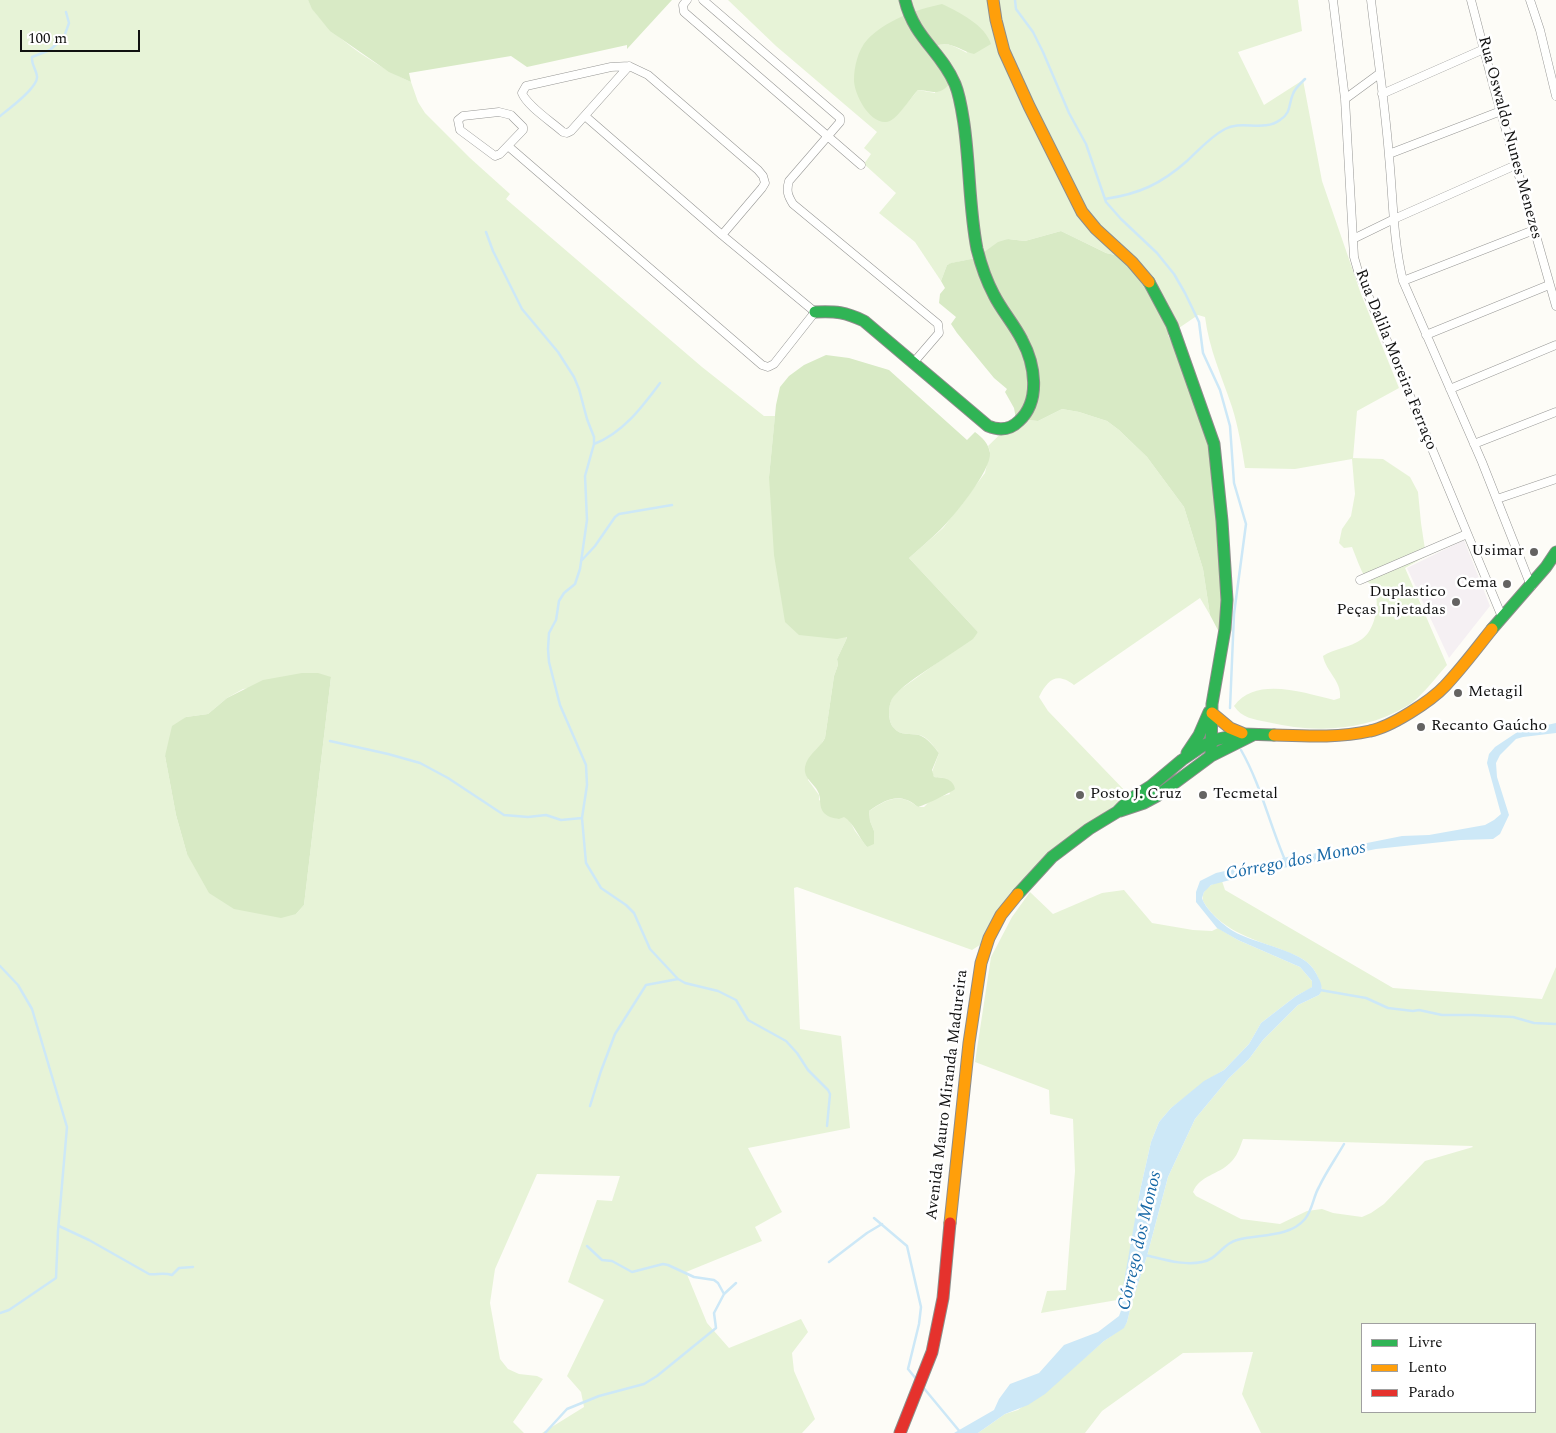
<!DOCTYPE html>
<html>
<head>
<meta charset="utf-8">
<style>
  body { margin:0 }
  #map { position:relative; width:1556px; height:1433px; overflow:hidden; background:#fdfcf7; font-family:Spectral,serif }
  canvas { display:block }
  .legend { position:absolute; left:1361px; top:1323px; width:175px; height:90px; box-sizing:border-box; background:#fff; border:1px solid #a0a0a0; margin:0; padding:6px 9px; list-style:none; font-size:15px; color:#111 }
  .legend li { display:flex; align-items:center; gap:10px; height:25px }
  .legend b { width:25px; border:1px solid #a0a0a0 }
  .scale { position:absolute; left:20px; top:30px; width:120px; height:22px; box-sizing:border-box; border:2px solid #111; border-top:0; padding-left:6px; font-size:15px; line-height:18px; white-space:nowrap; color:#111; -webkit-text-stroke:4px #fff; paint-order:stroke }
</style>
</head>
<body>
<div id="map">
<canvas width="1556" height="1433"></canvas>
<ul class="legend">
<li><b style="height:6px;background:#30b455"></b>Livre</li>
<li><b style="height:6px;background:#ff9f0a"></b>Lento</li>
<li><b style="height:6px;background:#e5322d"></b>Parado</li>
</ul>
<div class="scale">100 m</div>
</div>
<script>
const ctx = document.querySelector('canvas').getContext('2d');
ctx.lineJoin = 'round';
function fillPath(path, color) { ctx.fillStyle = color; ctx.fill(path, 'evenodd'); }
function stroke(path, color, width, dash) { ctx.strokeStyle = color; ctx.lineWidth = width; ctx.lineCap = dash ? 'butt' : 'round'; ctx.setLineDash(dash || []); ctx.stroke(path); }
function label(font, color, halo, rows, align = 'center') {
  ctx.font = font + ' Spectral,serif'; ctx.lineWidth = 5; ctx.setLineDash([]); ctx.textBaseline = 'middle'; ctx.strokeStyle = halo; ctx.fillStyle = color; for (const [text, x, y, turn = 0] of rows) {
    ctx.save(); ctx.translate(x, y); ctx.rotate((+turn || 0) * Math.PI / 180); ctx.textAlign = isNaN(turn) ? turn : align; if (halo) ctx.strokeText(text, 0, 0); ctx.fillText(text, 0, 0); ctx.restore();
  }
}
fillPath(new Path2D(`
  M1464,540L1490,606L1449,658L1407,568Z`), '#f5f0f3');
fillPath(new Path2D(`
  M0,0H308C322,32 379,68 411,82L418,102L425,113L470,158L510,194L506,199L702,367L764,416H775L769,477L847,636L846,640L837,659L838,665L834,676L825,738L818,749L808,780L819,795V800L849,819L855,831L867,847L874,831L870,821L869,811C887,799 900,792 918,807H924L930,801L939,797L950,794L943,778L934,777L932,772L939,753C934,747 928,737 919,735C911,733 900,736 894,728C887,721 888,703 894,695C901,688 911,682 919,676C939,661 959,648 978,632L909,558L943,528L960,506L985,473L990,451L988,446L1016,419L1038,421L1062,409L1079,412L1107,421L1119,430L1147,457L1184,507L1203,569L1210,615L1200,598L1074,685C1057,672 1048,679 1039,697L1048,711L1129,795L1061,844L983,943L972,950L797,887L794,888L800,1029L841,1036L850,1128L748,1148L782,1212L755,1227L762,1241L686,1272L707,1323L729,1348L801,1319L808,1332L792,1353L794,1371L815,1419L802,1433H0ZM331,677L304,905L296,914L187,854L176,815L165,756L186,717L208,714L227,698L243,689ZM537,1174L620,1176L612,1201L597,1200L568,1282L604,1300L567,1376L581,1392L584,1407L542,1433H524L513,1422L543,1379L537,1376L519,1374L508,1369L500,1359L490,1303L495,1269Z
  M728,0H1298L1302,31L1238,52L1264,105L1303,80L1322,181L1361,294L1399,388L1357,411L1353,458L1383,459L1410,477L1418,492L1421,523L1426,556L1405,568L1447,665C1437,676 1420,699 1407,706C1364,732 1314,733 1267,722C1253,719 1242,718 1234,706C1256,676 1304,693 1334,700L1340,698C1342,681 1326,672 1323,656C1332,649 1350,648 1362,639C1374,631 1380,606 1375,592C1373,588 1369,583 1366,579C1360,569 1356,557 1352,547L1344,548L1339,543L1342,529L1351,516L1355,494L1352,459L1295,469L1245,468C1242,448 1238,426 1232,407C1222,377 1209,349 1205,317L1198,315L1176,330L1128,258L1106,253L1061,231L1025,241L1008,239L976,258L952,263L947,265L941,281L915,242L879,213L896,193L864,164L871,154L864,148L877,132L776,46ZM952,9L967,53C957,48 946,40 935,47V93L918,90L902,109Z
  M1222,881L1225,890L1393,988L1542,999L1556,967V1433H1261L1242,1394L1253,1352L1183,1353L1102,1411L1085,1433H978L1005,1414L1018,1410L1074,1367L1104,1341L1124,1327L1127,1322L1132,1302L1147,1256L1168,1177L1195,1119L1229,1078L1249,1059L1263,1040L1298,1005L1319,995L1322,989C1319,980 1317,972 1310,965C1303,957 1289,953 1280,949C1251,939 1219,929 1203,901C1201,889 1211,884 1222,881ZM1243,1139L1472,1146L1473,1147L1425,1161L1384,1204L1371,1213L1362,1217L1333,1213L1322,1209L1307,1211L1280,1224L1241,1219L1196,1196L1193,1192C1200,1175 1218,1175 1230,1163C1237,1157 1240,1147 1243,1139ZM1362,1324H1535V1412H1362Z
  M1124,890L1152,923L1193,930L1212,931L1218,928L1238,940L1300,967L1312,981L1313,985L1311,988L1296,996L1261,1023L1249,1044L1224,1070L1209,1079L1171,1108L1159,1122L1151,1142L1140,1191L1123,1299L1041,1313L1047,1291L1066,1290L1075,1171L1073,1119L1050,1114L1049,1090L975,1062L991,957L1012,917L1030,892L1053,914L1102,893Z`), '#e7f3d7');
fillPath(new Path2D(`
  M308,0H672L627,49V45L527,67L511,56L409,73L411,82L389,72L330,31L312,9Z
  M942,4C959,12 985,25 991,44L974,54C961,51 948,39 935,47L951,82C939,97 934,91 918,90C910,98 896,122 886,122C869,123 854,94 854,80C854,67 858,50 867,40C886,20 915,10 942,4Z
  M1061,231L1106,253L1128,258L1151,278L1158,285L1176,330L1168,335L1182,364L1192,390L1214,463L1221,580L1222,627L1220,634L1210,615L1203,569L1184,507L1147,457L1119,430L1107,421L1079,412L1062,409L1038,421L1016,419L1014,408L1005,392L1007,389L994,378L957,333L951,324L956,317L939,303L940,294L945,288L941,281L947,265L951,263L976,258L998,242L1008,239L1025,241Z
  M826,355L849,358L889,370L967,440L975,432C982,437 989,444 990,453C991,471 954,516 941,529C931,539 920,548 909,558L978,632L973,639C954,652 934,665 915,678C908,683 900,689 894,696C888,703 887,721 894,728C900,736 911,733 919,735C928,738 934,747 939,753L932,770L934,777C943,778 953,778 955,789C952,792 921,807 918,807C901,792 887,798 869,811L870,821L874,831V844L867,847C859,838 853,822 844,817L839,819C833,818 828,817 824,813C819,807 821,801 819,794C816,784 803,779 805,767C807,755 820,748 825,738L834,676L838,665L837,659L846,640L847,637L837,639L799,635L785,622L774,555L769,477L776,405L780,387L789,376L804,365Z
  M302,673H318L331,677L304,905L296,914L281,918L234,909L209,893L187,854L176,815L165,756L172,726L186,717L208,714L227,698L263,680Z`), '#d8eac5');
fillPath(new Path2D(`
  M1556,723V733L1523,737L1516,739L1500,755L1496,763L1497,777L1509,815L1500,834L1493,839L1461,840L1376,849L1249,875L1211,885L1204,892L1202,898C1205,909 1223,925 1233,931C1253,943 1295,949 1310,965C1315,970 1317,975 1320,981C1322,987 1323,990 1319,995L1298,1005L1263,1040L1249,1059L1229,1078L1195,1119L1168,1177L1147,1256L1132,1302L1127,1322L1124,1328L1104,1341L1045,1394L1028,1405L1005,1414L978,1433H954L994,1410L999,1399L1010,1384L1039,1373L1064,1345L1098,1332L1119,1316L1122,1308L1123,1287L1140,1191L1151,1142L1159,1122L1171,1108L1204,1081L1224,1070L1249,1044L1261,1023L1296,996L1312,987V981L1300,967L1238,940L1217,928L1196,902V892L1200,881L1216,873L1292,856L1312,854L1402,836L1429,835L1485,825L1494,820L1501,814L1487,763L1489,754L1495,747L1519,731Z`), '#cde8f7');
stroke(new Path2D(`
  M1015,0L1016,9L1033,32L1043,52L1069,113L1086,144L1106,202L1121,219L1157,253L1174,274L1185,293L1199,322L1203,353L1220,390L1230,426L1234,483L1246,524L1234,614L1230,708
  M0,116C9,109 39,87 37,76C36,69 31,64 32,57L50,50L64,37L69,23L66,12
  M1105,199C1139,194 1161,184 1187,161C1199,150 1210,137 1225,129C1241,120 1264,132 1280,120C1292,112 1288,105 1293,94C1295,88 1301,83 1305,79
  M486,232L493,251L522,309L558,352L574,377L579,389L587,419L594,437V444L585,476L587,520L580,569L575,584L564,593L559,601L556,620L549,633L548,649L549,662L560,705L586,765L587,785L582,818L586,863L601,888L626,905L634,913L650,949L678,979L685,983L718,991L736,1000L748,1020L786,1041L797,1053L808,1070L828,1090L830,1094L827,1126
  M594,444C623,433 642,407 660,383
  M582,560L595,546L615,517L619,514L672,505
  M330,741L388,754L420,763L448,778L504,815L528,817L546,815L561,820L582,818
  M1241,750C1261,785 1269,823 1285,860
  M0,966L18,985L32,1009L67,1127L58,1231L56,1278L9,1310L0,1313
  M1320,990L1366,998L1388,1008L1413,1011L1419,1010L1442,1015H1473L1513,1017L1534,1023L1556,1024
  M590,1106L601,1071L615,1034L646,985L678,979
  M874,1218L907,1246L921,1307L919,1324L908,1369L917,1380
  M59,1226L89,1240L149,1274C157,1275 163,1272 172,1275L179,1268L193,1267
  M587,1246L602,1260L612,1261L632,1272L663,1264L668,1265L694,1277L714,1280L718,1283L724,1294
  M1145,1255C1163,1259 1183,1266 1202,1262C1217,1260 1223,1243 1237,1240C1258,1234 1289,1238 1305,1219C1313,1209 1313,1197 1319,1187C1326,1172 1336,1158 1344,1144
  M829,1262L867,1233L882,1224
  M922,1386L961,1433
  M545,1433L567,1409L599,1396L644,1384L657,1376L716,1328L714,1313L724,1294L736,1283`), '#cde8f7', 2.5);
const street = new Path2D(`
  M687,0L683,5L684,12L861,165
  M703,0L840,118V122L789,181C786,191 788,196 793,204L938,324L939,333L914,362
  M1333,0L1345,99L1354,257L1358,271L1502,617
  M1371,0C1377,52 1385,104 1389,156C1393,197 1393,240 1403,281L1482,462L1531,586
  M1471,0L1494,88L1556,306
  M1530,0L1540,30L1556,96
  M629,66L571,131L567,133L563,132C552,122 527,106 522,93L526,86L611,67L629,66L648,75L758,170L763,176L765,183L762,188L722,235
  M1382,94L1484,49
  M1345,99L1379,74
  M499,112L511,115L523,127V130L500,154L495,156L460,130L458,120L463,116Z
  M508,146L762,365L768,367L774,364L815,312L722,235L585,116
  M1389,154L1501,111
  M1353,239L1394,219L1516,165
  M1403,281L1534,230
  M1426,335L1549,285
  M1450,389L1556,345
  M1474,444L1556,412
  M1497,499L1556,479
  M1360,580L1467,534`);
const fast = new Path2D(`
  M1149,282L1172,325L1214,444L1222,521L1227,600L1225,629L1212,704L1211,756
  M815,312C836,311 845,312 864,321L988,426C1000,431 1010,430 1019,421C1041,401 1035,364 1022,340C1014,324 1002,311 994,295C986,280 981,265 977,249C969,208 970,166 964,124C962,111 960,96 955,84C941,51 914,38 905,0
  M1492,629L1546,567L1556,552
  M1187,753L1199,735L1209,712
  M1120,811L1144,803L1157,796L1211,756L1253,735
  M1018,894L1052,857L1089,829L1117,812L1129,800L1151,786L1182,760L1204,745L1218,739L1243,734L1274,735`);
const slow = new Path2D(`
  M993,0L996,20L1004,51L1029,106L1082,212L1096,229L1132,262L1149,282
  M1212,713L1230,728L1242,733
  M1274,735C1305,736 1339,738 1370,731C1391,727 1431,701 1445,686C1462,668 1477,648 1492,629
  M950,1223L969,1043L981,963L989,938L1001,915L1018,894`);
const jam = new Path2D(`
  M900,1433L932,1352L943,1298L950,1223`);
stroke(street, '#979795', 9);
stroke(fast, '#8e8d8b', 13);
stroke(slow, '#8e8d8b', 13);
stroke(jam, '#8e8d8b', 13);
stroke(street, '#fffffe', 8);
stroke(fast, '#30b455', 11);
stroke(slow, '#ff9f0a', 11);
stroke(jam, '#e5322d', 11);
for (const [x, y, r, color] of [
  [1534,552,5,"#646362"],
  [1507,584,5,"#646362"],
  [1456,602,5,"#646362"],
  [1458,693,5,"#646362"],
  [1421,727,5,"#646362"],
  [1080,795,5,"#646362"],
  [1203,795,5,"#646362"]
]) { const dot = new Path2D(); dot.arc(x, y, r, 0, 2 * Math.PI); ctx.fillStyle = color; ctx.fill(dot); stroke(dot, '#fff', 2); }
label('16px', '#111', '#fff', [
  ["Rua Oswaldo Nunes Menezes",1509,138,75],
  ["Rua Dalila Moreira Ferraço",1395,360,68],
  ["Avenida Mauro Miranda Madureira",948,1095,-83]
]);
label('16px', '#111', '#fff', [
  ["Usimar",1524,552,"right"],
  ["Cema",1497,584,"right"],
  ["Duplastico",1446,593,"right"],
  ["Peças Injetadas",1446,611,"right"],
  ["Metagil",1468,693],
  ["Recanto Gaúcho",1431,727],
  ["Posto J. Cruz",1090,795],
  ["Tecmetal",1213,795]
], 'left');
label('italic 18px', '#1768a6', '#fff', [
  ["Córrego dos Monos",1296,862,-11],
  ["Córrego dos Monos",1141,1241,-77]
]);
</script>
</body>
</html>
